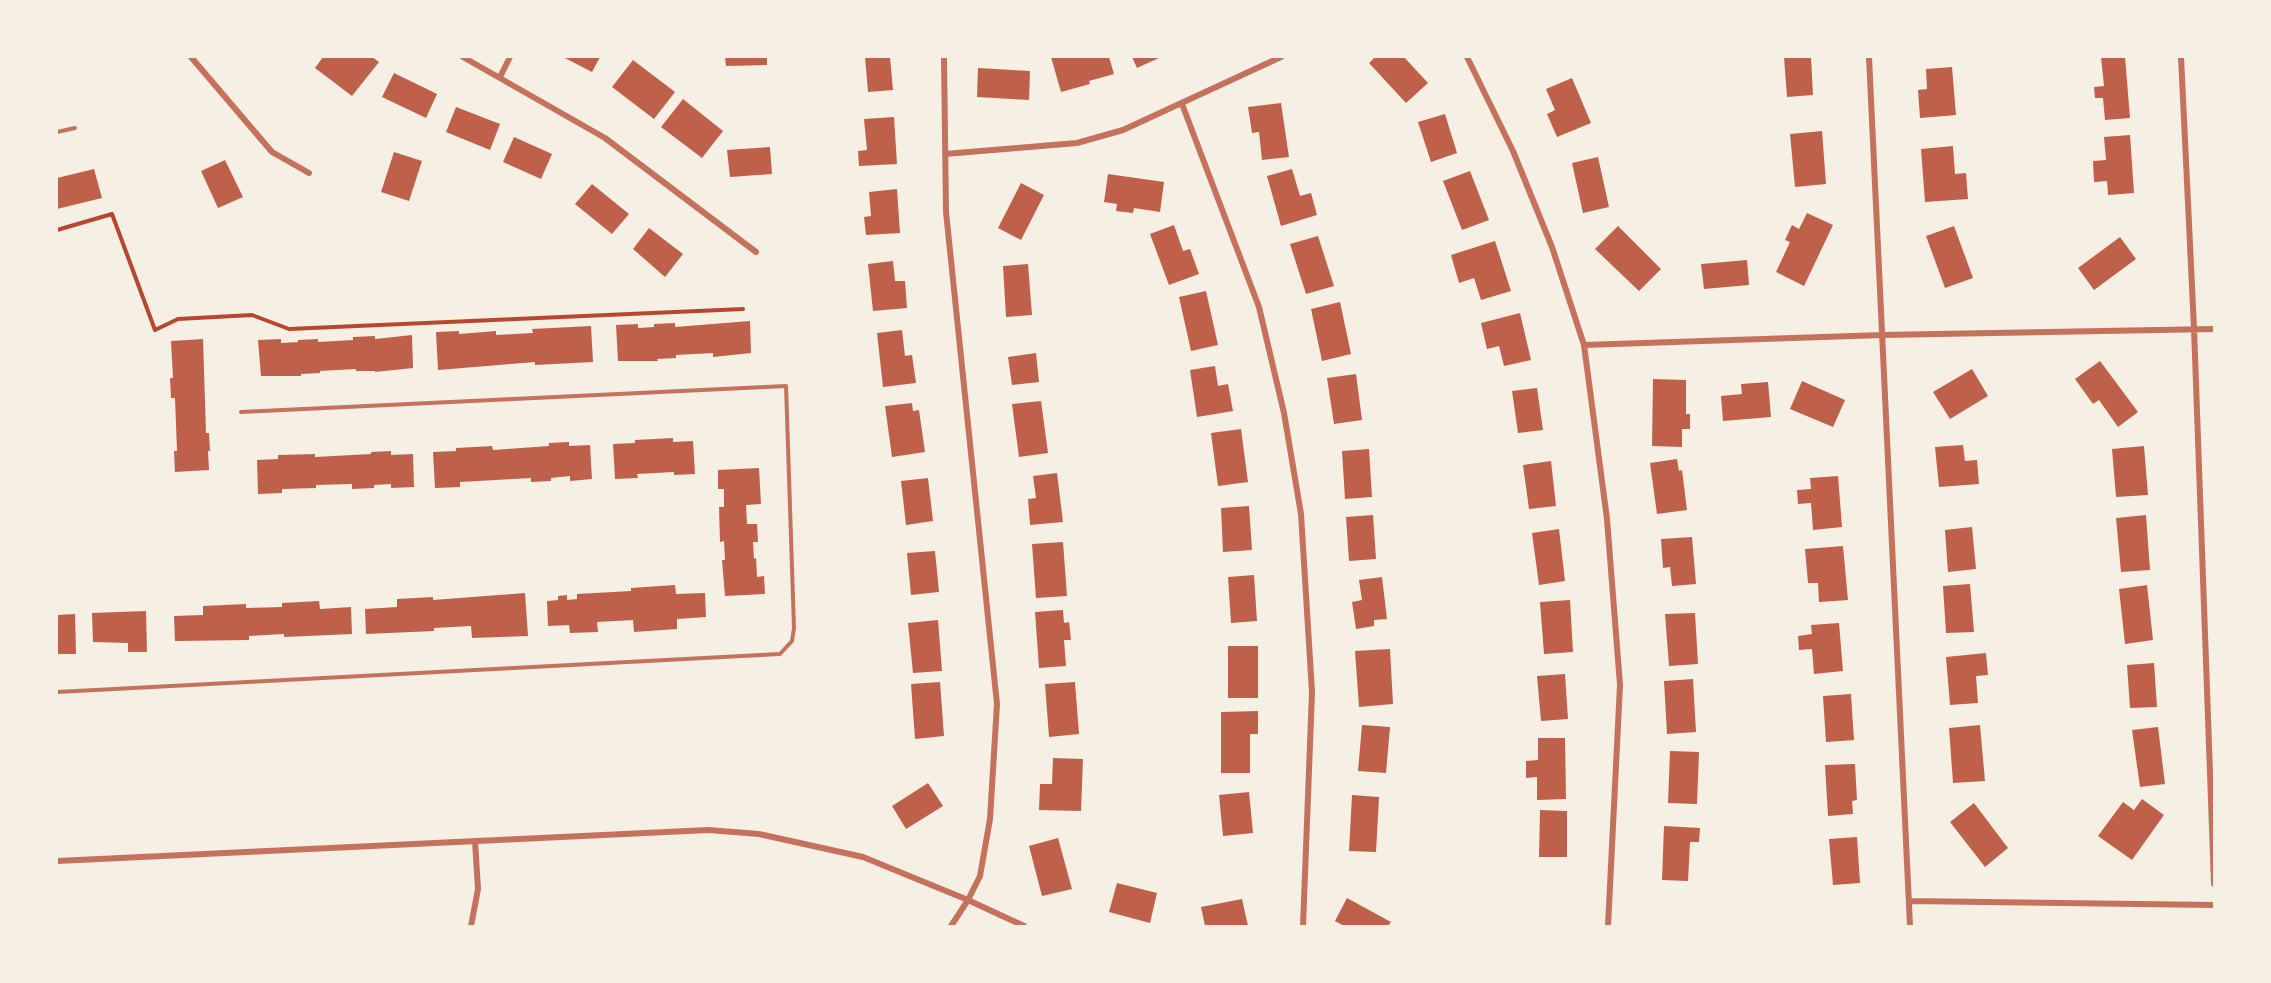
<!DOCTYPE html>
<html>
<head>
<meta charset="utf-8">
<style>
  body { margin:0 }
  #map { position:relative; width:2271px; height:983px; overflow:hidden; background:#f6efe4; font-family:Poppins,sans-serif }
  canvas { display:block }
  .frame { position:absolute; inset:0; border:58px solid #f6efe4; pointer-events:none }
</style>
</head>
<body>
<div id="map">
<canvas width="2271" height="983"></canvas>
<div class="frame"></div>
</div>
<script>
const ctx = document.querySelector('canvas').getContext('2d');
ctx.lineJoin = 'round';
function fillPath(path, color) { ctx.fillStyle = color; ctx.fill(path, 'evenodd'); }
function stroke(path, color, width, dash) { ctx.strokeStyle = color; ctx.lineWidth = width; ctx.lineCap = dash ? 'butt' : 'round'; ctx.setLineDash(dash || []); ctx.stroke(path); }
fillPath(new Path2D(`
  M323,57H372L379,62L352,96L315,68Z
  M563,57H600L592,72Z
  M725,57H767V65L726,66Z
  M865,57H890L893,90L868,92Z
  M1051,57H1109L1114,74L1089,81L1090,84L1061,92Z
  M1132,57H1161L1137,68Z
  M1375,57H1404L1428,83L1406,103L1369,63Z
  M1784,57H1811L1813,95L1787,97Z
  M2101,57H2125L2130,118L2105,120L2103,98H2095L2094,87L2104,86Z
  M633,60L675,92L654,119L612,87Z
  M1952,67L1956,115L1920,118L1918,90L1927,89L1926,69Z
  M978,68L1030,71L1029,100L977,97Z
  M394,73L437,94L426,118L382,97Z
  M1572,78L1591,123L1557,137L1547,114L1555,110L1546,89Z
  M683,99L723,131L702,158L661,127Z
  M1281,103L1289,157L1262,160L1259,132L1252,133L1248,107Z
  M456,107L500,124L490,150L446,132Z
  M1445,114L1457,153L1431,162L1418,122Z
  M894,117L897,164L859,166L858,151L867,150L864,119Z
  M1822,131L1826,184L1795,187L1790,134Z
  M2130,135L2134,193L2108,195L2107,181L2094,182L2093,161L2106,160L2104,137Z
  M514,137L552,154L541,179L503,162Z
  M1953,146L1955,174L1966,173L1968,199L1925,202L1921,149Z
  M770,147L772,174L730,177L727,150Z
  M394,152L422,161L409,201L381,192Z
  M1598,157L1609,207L1583,213L1572,163Z
  M225,160L243,197L218,208L201,171Z
  M94,169L102,198L57,209V178Z
  M1292,169L1300,196L1311,193L1317,215L1281,226L1267,176Z
  M1470,171L1489,220L1462,230L1443,181Z
  M1108,174L1164,182L1160,212L1134,208L1133,213L1116,211L1117,204L1104,202Z
  M1021,183L1044,195L1021,240L998,228Z
  M592,184L629,214L612,234L575,204Z
  M897,189L900,233L866,235L864,217L871,216L869,192Z
  M1807,213L1833,225L1804,286L1776,272L1790,242L1785,240L1792,225L1799,229Z
  M1174,225L1183,251L1190,249L1199,274L1169,285L1150,234Z
  M1618,226L1661,269L1639,291L1595,249Z
  M1954,226L1973,278L1945,288L1926,236Z
  M649,228L683,254L665,277L633,249Z
  M1318,236L1334,286L1306,294L1290,244Z
  M2120,237L2136,259L2094,290L2078,268Z
  M1495,241L1511,291L1481,300L1474,278L1459,283L1451,255Z
  M1747,260L1749,285L1704,289L1701,264Z
  M893,261L895,281H905L907,308L873,311L868,264Z
  M1028,264L1032,315L1006,317L1003,266Z
  M1206,291L1218,345L1191,351L1179,297Z
  M1340,302L1351,354L1322,361L1311,309Z
  M1520,313L1531,360L1504,366L1499,346L1487,349L1481,323Z
  M750,321L751,353L713,357V353L676,355V358L657,359L658,361H618L616,325L638,324V328L654,327V324L675,323V327Z
  M591,326L593,362L535,365V362L438,370L436,332L459,331V334L496,331V335L533,333L532,329Z
  M902,330L905,356L912,355L916,383L883,387L877,333Z
  M412,335L413,368L375,372V371H356V369L320,371V373L301,374V376H261L258,340L281,339V343L298,342V340L318,339V342L353,340V337L375,336V339Z
  M203,339L206,433H209L210,451H208L209,470L175,472L174,451H177L175,398H171L170,378H173L171,341Z
  M1036,353L1039,382L1012,385L1008,357Z
  M2100,361L2138,412L2118,427L2099,400L2093,404L2075,379Z
  M1215,366L1218,386L1228,384L1233,411L1197,417L1190,370Z
  M1972,369L1988,396L1950,419L1933,392Z
  M1356,374L1362,420L1334,424L1327,378Z
  M1653,379L1686,380V414H1690V429H1682V447L1652,446Z
  M1802,381L1845,400L1833,427L1790,409Z
  M1768,382L1771,417L1723,421L1721,396L1742,394L1741,384Z
  M1537,388L1543,430L1518,433L1512,391Z
  M1041,401L1048,453L1019,457L1012,404Z
  M912,403L913,411L919,410L925,452L892,457L885,406Z
  M1241,429L1248,482L1218,486L1211,433Z
  M673,438V442L693,441L695,474L674,475V472L637,474L638,478L615,479L613,444L635,443V440Z
  M569,442V446L590,445L592,479L570,481V476L551,478V481L531,482V478L460,482V487L435,488L433,452L456,451V448L492,446L493,450L549,446V443Z
  M1963,445L1965,461L1977,460L1979,484L1939,487L1935,447Z
  M2144,446L2148,495L2116,497L2112,449Z
  M1369,449L1372,497L1345,499L1342,451Z
  M391,451V455L413,454L414,487L391,488V484L374,485V488L352,489V484L316,485V488L282,489V493L258,494L257,460L278,459V455L315,454V457L371,454V452Z
  M1677,459L1679,471L1682,470L1687,510L1657,514L1650,463Z
  M1551,461L1556,506L1529,509L1523,465Z
  M759,468L761,504L746,505L747,524H757L758,542H753L754,559L756,558L757,577L764,576L765,594L725,596L722,560H725L724,541L720,542L719,507H724V489H718V470Z
  M1057,473L1063,522L1030,525L1028,499L1036,498L1033,476Z
  M1838,476L1842,527L1813,530L1811,503L1798,504L1797,490L1811,489L1810,478Z
  M928,478L933,521L906,525L901,481Z
  M1249,506L1252,550L1223,552L1221,508Z
  M1373,515L1376,559L1349,561L1346,517Z
  M2146,515L2150,570L2121,572L2116,518Z
  M1972,527L1976,569L1948,572L1945,530Z
  M1559,529L1565,581L1539,585L1532,533Z
  M1692,537L1696,584L1672,586L1670,567L1663,568L1661,539Z
  M1063,542L1067,596L1036,598L1032,544Z
  M1843,546L1848,600L1819,602L1818,583H1808L1805,549Z
  M935,551L939,592L911,595L907,553Z
  M1254,575L1257,621L1231,623L1228,577Z
  M1382,577L1387,619L1374,620V626L1356,629L1352,602L1362,600L1359,580Z
  M1970,584L1974,632L1946,633L1943,586Z
  M675,585L676,594L705,593L706,617L677,619V629L634,632L633,620L597,622L598,632L570,633L569,625L548,626L547,601L558,600V596L567,595V600L577,599V594L631,591V588Z
  M2147,585L2153,640L2125,644L2119,589Z
  M525,593L528,636L472,638L471,626L434,628V631L366,634L365,609L397,607V599L433,597V600Z
  M1570,600L1573,652L1544,654L1540,602Z
  M319,601L320,609L351,607L352,634L284,637V634L249,636V640L175,641L174,616L203,615V606L246,604V608L282,607V603Z
  M1063,610L1064,623L1069,622L1071,640H1064L1066,666L1039,668L1035,612Z
  M146,611L147,652H128V643L93,642L92,613Z
  M1695,613L1698,664L1669,666L1665,614Z
  M75,614L76,654H58L57,615Z
  M938,620L942,671L913,673L908,623Z
  M1839,623L1843,671L1814,674L1812,649L1799,650L1798,636L1812,634L1811,625Z
  M1228,646H1258V698H1228Z
  M1390,649L1393,704L1359,707L1355,651Z
  M1986,653L1988,675L1976,676L1978,703L1950,705L1946,657Z
  M2154,663L2157,707L2130,708L2127,665Z
  M1565,674L1568,719L1541,721L1537,676Z
  M1693,679L1696,732L1667,734L1664,681Z
  M940,682L944,736L915,739L911,684Z
  M1075,682L1079,734L1049,737L1045,684Z
  M1851,694L1854,740L1826,742L1823,696Z
  M1258,711V734H1250V773H1221V712Z
  M1362,725L1390,727L1386,773L1358,771Z
  M1980,725L1985,781L1953,783L1949,728Z
  M2158,727L2165,784L2140,787L2132,730Z
  M1538,738H1565L1566,799L1537,800V777L1526,778V761L1538,760Z
  M1670,751L1699,752L1697,804L1668,803Z
  M1053,758L1083,759L1081,811L1039,810L1040,784H1052Z
  M1855,764L1857,800L1852,801L1853,814L1828,816L1825,765Z
  M928,783L943,806L906,829L892,806Z
  M1249,792L1253,833L1223,836L1219,795Z
  M1352,795L1379,797L1376,852L1349,851Z
  M2142,799L2164,815L2132,860L2098,836L2123,802L2134,810Z
  M1974,803L2008,848L1985,867L1950,822Z
  M1540,810L1567,811V857H1539Z
  M1664,826L1700,828L1699,842H1690L1688,881L1662,880Z
  M1857,837L1860,883L1833,885L1829,839Z
  M1058,838L1072,889L1042,896L1029,846Z
  M1117,883L1157,893L1150,923L1109,912Z
  M1347,898L1391,922L1388,926H1344L1335,921Z
  M1242,899L1248,926H1205L1201,907Z`), '#bf614a');
stroke(new Path2D(`
  M57,230L112,214L155,330L178,319L252,315L289,329L743,309`), '#b5482f', 4);
stroke(new Path2D(`
  M57,132L75,128
  M57,692L780,654L792,641L794,628L786,386L241,412`), '#c5725c', 4);
stroke(new Path2D(`
  M191,57L272,152L309,173
  M463,57L605,138L756,252
  M944,57L946,212L997,704L990,819L980,876L968,900L951,926
  M1467,57L1513,151L1552,247L1584,345L1607,519L1620,685L1608,926
  M1869,57L1910,926
  M2181,57L2194,328L2214,884
  M500,77L510,57
  M1182,104L1259,307L1284,413L1301,514L1312,692L1303,926
  M945,154L1077,143L1123,130L1281,57
  M1584,345L1882,335L2214,329
  M57,861L708,830L759,834L863,857L968,900L1024,926
  M1909,901L2214,905
  M471,926L478,889L475,841`), '#c5725c', 6);
</script>
</body>
</html>
